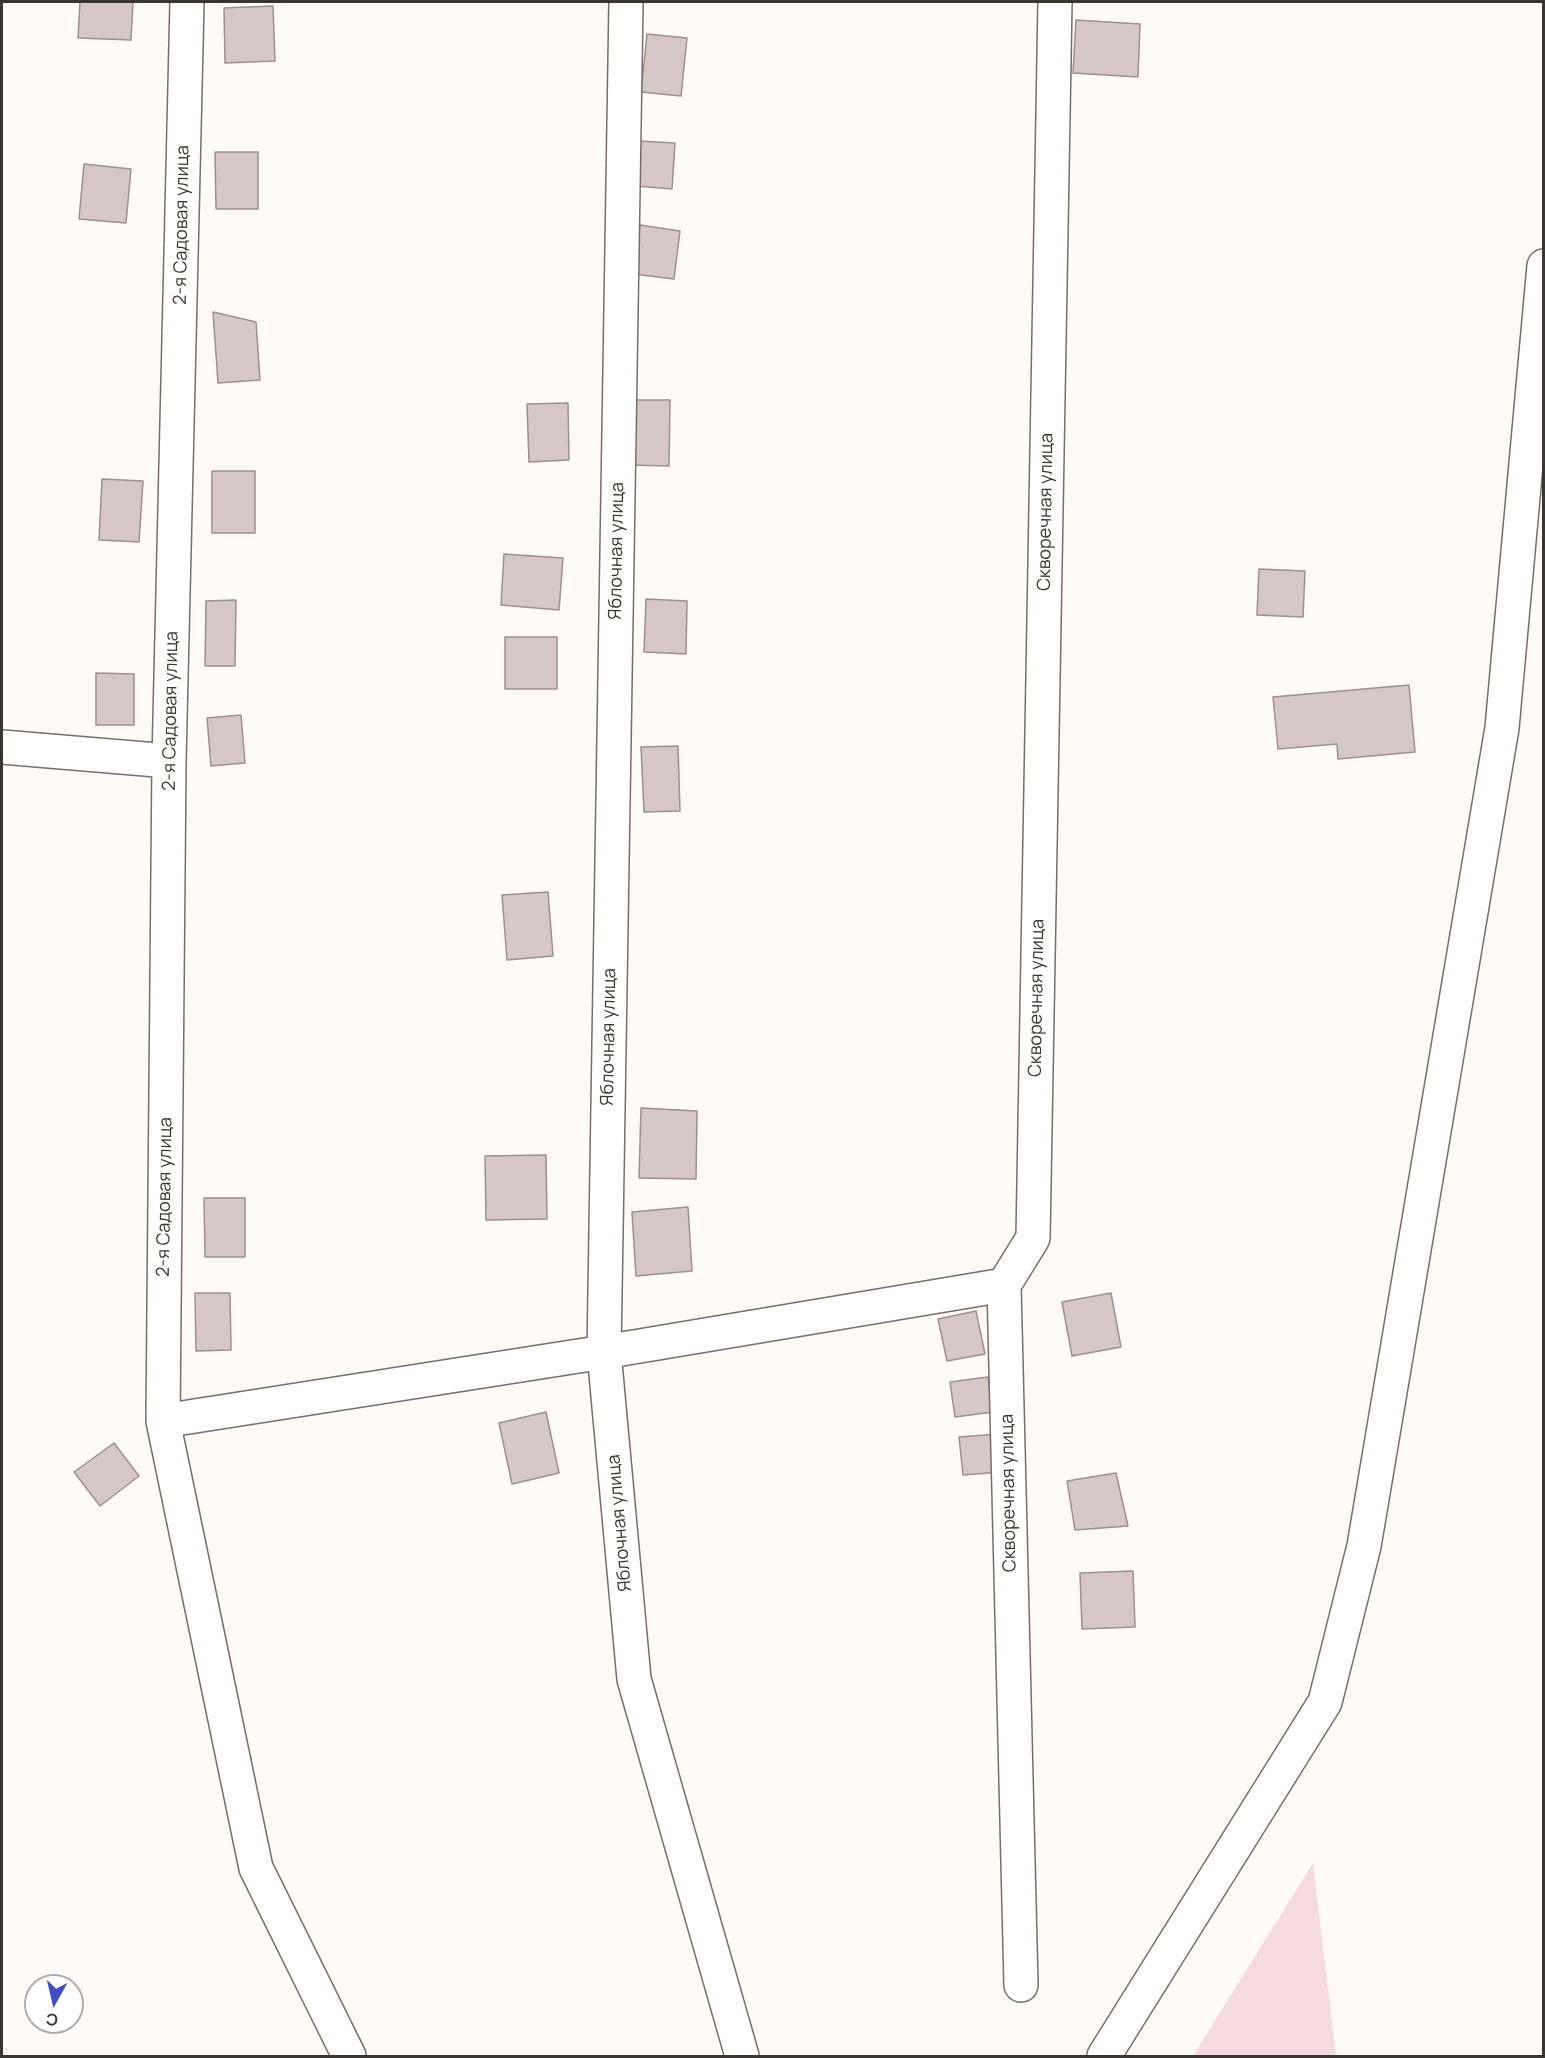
<!DOCTYPE html>
<html>
<head>
<meta charset="utf-8">
<style>
  body { margin:0 }
  #map { position:relative; width:1545px; height:2058px; overflow:hidden; background:#fefaf6; font-family:Manrope,sans-serif }
  canvas { display:block }
  .frame { position:absolute; inset:0; border:3px solid #393531; pointer-events:none }
  .north { position:absolute; left:24px; top:1974px; width:60px; height:60px; box-sizing:border-box; background:#fff; border:2px solid #b0aead; border-radius:50%; rotate:188deg; font-size:16px; font-weight:700; line-height:24px; text-align:center; color:#393531 }
  .north::after { content:''; display:block; margin:auto; width:21px; height:27px; background:#3e4dc0; clip-path:polygon(50% 0,100% 100%,50% 72%,0 100%) }
</style>
</head>
<body>
<div id="map">
<canvas width="1545" height="2058"></canvas>
<div class="frame"></div>
<div class="north">С</div>
</div>
<script>
const ctx = document.querySelector('canvas').getContext('2d');
ctx.lineJoin = 'round';
function fillPath(path, color) { ctx.fillStyle = color; ctx.fill(path, 'evenodd'); }
function stroke(path, color, width, dash) { ctx.strokeStyle = color; ctx.lineWidth = width; ctx.lineCap = dash ? 'butt' : 'round'; ctx.setLineDash(dash || []); ctx.stroke(path); }
function label(font, color, halo, rows, align = 'center') {
  ctx.font = font + ' Manrope,sans-serif'; ctx.lineWidth = 5; ctx.setLineDash([]); ctx.textBaseline = 'middle'; ctx.strokeStyle = halo; ctx.fillStyle = color; for (const [text, x, y, turn = 0] of rows) {
    ctx.save(); ctx.translate(x, y); ctx.rotate((+turn || 0) * Math.PI / 180); ctx.textAlign = isNaN(turn) ? turn : align; if (halo) ctx.strokeText(text, 0, 0); ctx.fillText(text, 0, 0); ctx.restore();
  }
}
fillPath(new Path2D(`
  M1313,1863L1336,2056H1193Z`), '#f6dae1');
const building = new Path2D(`
  M80,2H133L131,40L78,38Z
  M273,6L275,61L225,63L224,8Z
  M1076,20L1140,24L1138,77L1073,73Z
  M647,34L687,38L681,96L641,92Z
  M639,141L675,143L672,189L636,186Z
  M215,152H258V209H216Z
  M84,164L131,169L126,223L79,219Z
  M640,225L680,231L674,279L633,274Z
  M213,312L256,322L260,380L218,383Z
  M627,400H670L669,466L626,465Z
  M568,403L569,460L529,462L527,404Z
  M212,471H255V533H212Z
  M102,479L143,481L139,542L99,540Z
  M504,554L563,558L559,610L501,605Z
  M1259,569L1305,571L1303,617L1257,615Z
  M646,599L687,601L686,654L644,652Z
  M236,600L235,666H205L206,601Z
  M505,637H557V689H505Z
  M96,673L134,674V725H96Z
  M1409,685L1415,752L1338,759L1337,744L1278,749L1273,697Z
  M241,715L245,763L211,766L207,718Z
  M678,746L680,811L644,812L641,747Z
  M548,892L553,956L507,960L502,895Z
  M641,1108L697,1111L696,1179L639,1178Z
  M546,1155L547,1219L486,1220L485,1156Z
  M204,1198H245V1257H205Z
  M688,1207L692,1271L636,1276L632,1212Z
  M195,1293H230L231,1350L196,1351Z
  M1111,1293L1121,1347L1072,1356L1062,1302Z
  M976,1311L985,1354L947,1361L938,1319Z
  M988,1377L993,1412L955,1417L950,1382Z
  M546,1412L559,1473L512,1484L499,1423Z
  M998,1434L1002,1472L963,1475L959,1437Z
  M114,1443L139,1476L100,1506L74,1472Z
  M1116,1473L1128,1526L1075,1530L1067,1481Z
  M1133,1571L1135,1627L1082,1629L1080,1573Z`);
fillPath(building, '#d6c8c5');
stroke(building, '#9d908d', 1.5);
const minor = new Path2D(`
  M187,2L169,761L163,1421L256,1868L349,2056
  M626,2L604,1352L634,1679L742,2056
  M2,747L169,761
  M163,1421L604,1352L1004,1285
  M1021,1985L1004,1285L1033,1238L1055,2
  M1104,2056L1325,1702L1364,1546L1502,728L1544,266`);
stroke(minor, '#786e67', 36);
stroke(minor, '#fff', 33);
label('18px', '#393531', '#fff', [
  ["2-я Садовая улица",182,225,-89],
  ["Скворечная улица",1046,512,-89],
  ["Яблочная улица",617,551,-89],
  ["2-я Садовая улица",171,711,-89],
  ["Скворечная улица",1037,998,-89],
  ["Яблочная улица",609,1037,-89],
  ["2-я Садовая улица",165,1197,-89],
  ["Скворечная улица",1009,1493,-91],
  ["Яблочная улица",620,1523,-95]
]);
</script>
</body>
</html>
